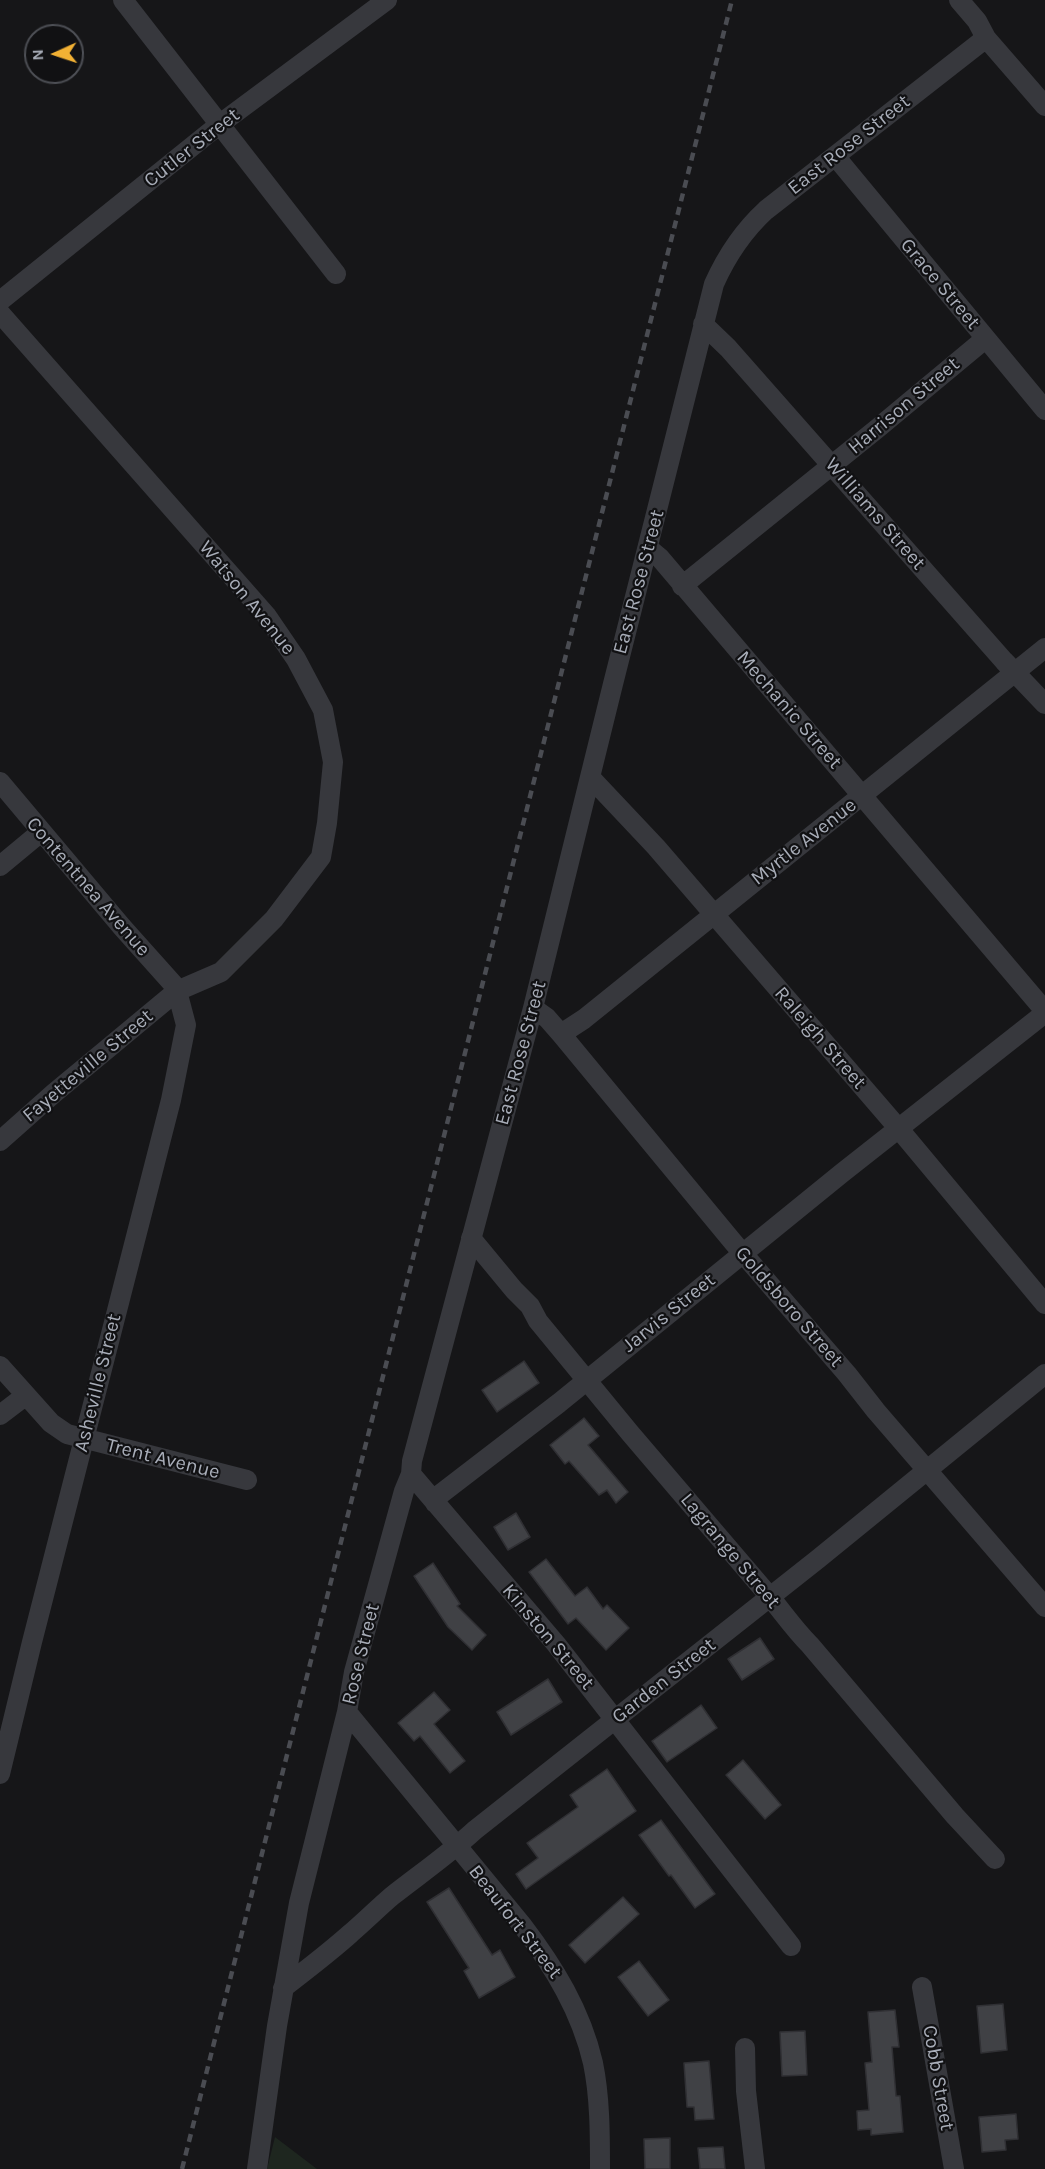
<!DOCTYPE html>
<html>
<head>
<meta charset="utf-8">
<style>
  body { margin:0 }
  #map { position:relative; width:1045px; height:2169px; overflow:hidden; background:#161618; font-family:Karla,sans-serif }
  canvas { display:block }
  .north { position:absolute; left:24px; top:24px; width:60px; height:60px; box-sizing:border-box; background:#111113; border:2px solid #4d4f55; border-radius:50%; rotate:267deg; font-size:16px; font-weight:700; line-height:24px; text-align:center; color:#a8adb8 }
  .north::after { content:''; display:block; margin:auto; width:21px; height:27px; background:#f2b134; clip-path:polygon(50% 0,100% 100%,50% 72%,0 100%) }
</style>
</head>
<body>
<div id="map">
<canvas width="1045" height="2169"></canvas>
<div class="north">N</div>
</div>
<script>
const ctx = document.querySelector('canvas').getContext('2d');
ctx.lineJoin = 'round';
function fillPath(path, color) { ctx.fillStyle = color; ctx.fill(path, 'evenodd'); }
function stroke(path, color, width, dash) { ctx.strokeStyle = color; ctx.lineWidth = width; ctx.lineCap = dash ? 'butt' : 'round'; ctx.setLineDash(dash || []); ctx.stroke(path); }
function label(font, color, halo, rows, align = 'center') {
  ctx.font = font + ' Karla,sans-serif'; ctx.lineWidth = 4.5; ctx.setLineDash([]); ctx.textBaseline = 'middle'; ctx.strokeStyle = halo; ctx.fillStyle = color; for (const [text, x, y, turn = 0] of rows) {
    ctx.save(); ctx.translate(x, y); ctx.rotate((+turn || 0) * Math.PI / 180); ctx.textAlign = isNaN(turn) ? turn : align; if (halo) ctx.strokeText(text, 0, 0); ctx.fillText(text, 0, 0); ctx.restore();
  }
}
fillPath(new Path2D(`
  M275,2137L317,2169H267Z`), '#1e261f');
const building = new Path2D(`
  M524,1361L539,1383L497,1412L482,1390Z
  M584,1418L599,1436L588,1445L628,1492L616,1503L607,1490L599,1495L569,1461L565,1464L550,1445Z
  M516,1513L530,1537L508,1550L494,1527Z
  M546,1559L575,1596L587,1587L603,1609L607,1605L629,1628L606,1650L576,1618L568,1624L529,1572Z
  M433,1563L460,1604L457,1606L486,1635L472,1650L448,1627L414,1576Z
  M760,1638L774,1659L742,1680L728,1659Z
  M548,1679L562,1702L511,1735L497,1712Z
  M434,1692L450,1710L434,1724L465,1761L450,1773L420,1736L414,1741L398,1723Z
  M701,1705L717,1728L667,1762L652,1741Z
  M743,1760L781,1805L765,1819L726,1775Z
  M607,1769L636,1811L526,1889L516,1874L538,1858L527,1843L578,1807L570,1795Z
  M661,1820L715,1894L695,1908L671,1875L669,1876L639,1835Z
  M449,1888L492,1955L500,1950L515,1977L479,1998L464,1971L469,1968L427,1902Z
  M623,1897L639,1914L585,1963L569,1945Z
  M639,1961L669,2000L648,2016L618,1977Z
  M1003,2004L1007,2050L981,2053L977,2006Z
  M895,2010L899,2047H892L896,2096H900L903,2132L871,2135V2129L858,2130L857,2111L869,2110L865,2063L872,2062L868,2012Z
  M805,2031L807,2075L782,2076L780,2032Z
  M709,2061L714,2119L695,2120L694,2107H687L684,2063Z
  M1016,2114L1018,2139L1005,2140L1006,2150L982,2152L979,2117Z
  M670,2138V2169H645L644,2139Z
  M723,2147L725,2169H700L698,2148Z`);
fillPath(building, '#404145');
stroke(building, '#303034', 1.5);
stroke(new Path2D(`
  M123,0L336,274
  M959,0L977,21L986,38L1045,106
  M835,156L1045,410
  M0,301L220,124L387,0
  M0,313L266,615L296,659L323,710L333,762L327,823L321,857L274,919L221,972L177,991L53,1094L0,1141
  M703,324L728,348L1004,661L1045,704
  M648,548L660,558L1045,1011
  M682,586L878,428L985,339
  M590,777L656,847L899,1129L1045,1304
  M0,782L122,927L173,984L177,991L186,1025L171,1100L32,1642L0,1774
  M0,866L41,832
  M533,1008L547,1018L561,1034L733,1242L847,1374L876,1411L1045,1607
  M561,1034L584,1019L1045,648
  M471,1238L514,1290L530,1306L538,1321L630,1433L770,1597C784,1614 795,1630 810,1645L955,1816L995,1859
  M0,1366L51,1423L67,1434L247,1480
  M0,1415L25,1396
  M411,1474L556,1644L791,1946
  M435,1503L438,1496L559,1403L842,1173L1045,1013
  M347,1712L522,1925C554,1967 581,2011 593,2063C600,2097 600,2134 600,2169
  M922,1987L954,2169
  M283,1988C306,1970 330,1952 351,1933C365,1921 378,1908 392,1896C420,1874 449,1854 475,1830L818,1559L1045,1374
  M745,2048L746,2091L755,2169
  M257,2169L277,2026L299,1903L347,1712L354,1672L404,1491L411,1474L412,1461L533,1008L613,684L714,284C727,255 742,232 766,210L986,38`), '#37383d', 20);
stroke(new Path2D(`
  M182,2169L732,0`), '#4a4c52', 4.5, [8, 6]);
label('20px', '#a8adb8', '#111113', [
  ["East Rose Street",849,145,-38],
  ["Cutler Street",192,148,-38],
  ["Grace Street",940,284,50],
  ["Harrison Street",904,406,-40],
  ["Williams Street",875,514,49],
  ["East Rose Street",639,582,-75],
  ["Watson Avenue",247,598,51],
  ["Mechanic Street",789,710,49],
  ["Myrtle Avenue",804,842,-38],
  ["Contentnea Avenue",88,887,49],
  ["Raleigh Street",820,1038,49],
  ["East Rose Street",521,1053,-75],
  ["Fayetteville Street",88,1066,-40],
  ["Goldsboro Street",789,1307,49],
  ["Jarvis Street",669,1313,-39],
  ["Asheville Street",98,1383,-76],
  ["Trent Avenue",163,1459,14],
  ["Lagrange Street",730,1551,50],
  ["Kinston Street",548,1637,50],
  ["Rose Street",361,1654,-76],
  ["Garden Street",664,1681,-38],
  ["Beaufort Street",515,1922,52],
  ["Cobb Street",938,2078,80]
]);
</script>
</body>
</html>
